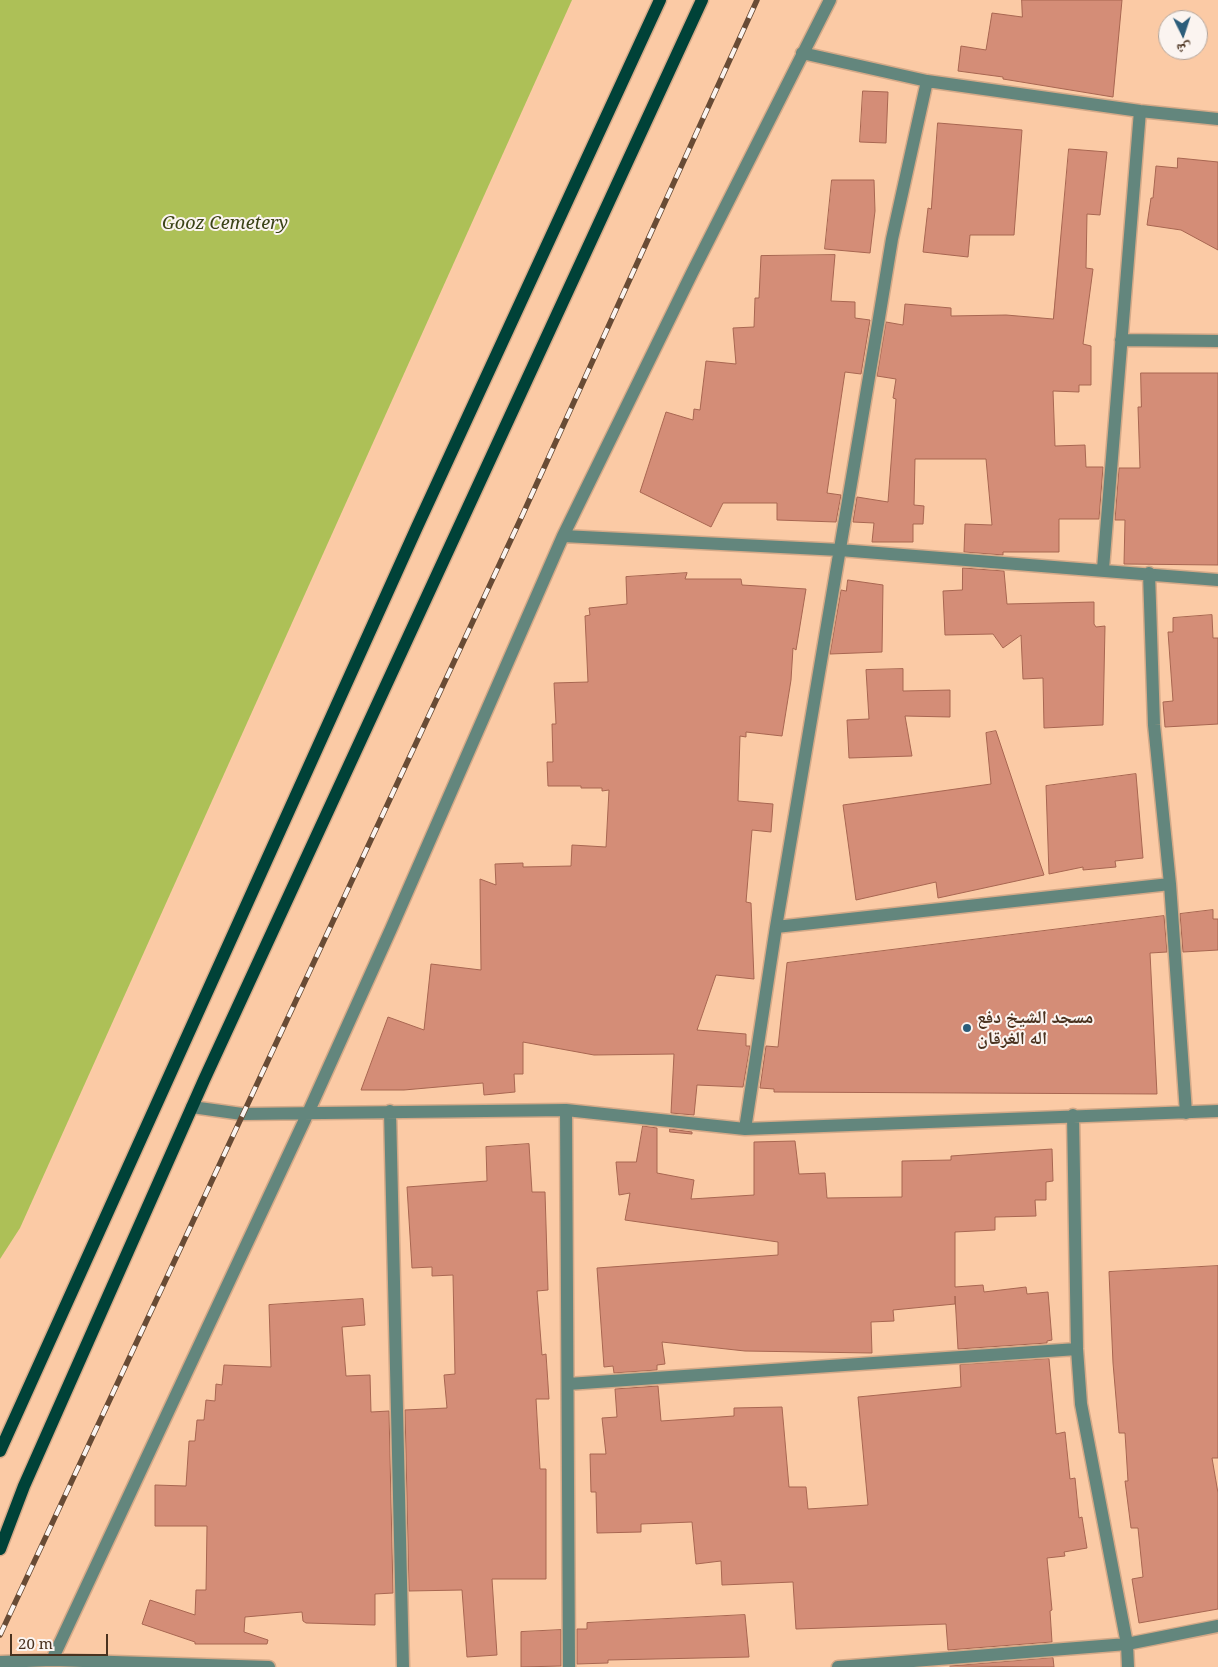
<!DOCTYPE html>
<html>
<head>
<meta charset="utf-8">
<style>
  body { margin:0 }
  #map { position:relative; width:1218px; height:1667px; overflow:hidden; background:#fbcaa5; font-family:"Noto Serif","Noto Naskh Arabic",serif }
  canvas { display:block }
  .north { position:absolute; left:1158px; top:10px; width:50px; height:50px; box-sizing:border-box; background:#fbf4f0; border:1px solid #b4a69c; border-radius:50%; rotate:176deg; font-size:14px; font-weight:700; line-height:20px; text-align:center; color:#4a321f }
  .north::after { content:''; display:block; margin:auto; width:18px; height:22px; background:#2c5d7a; clip-path:polygon(50% 0,100% 100%,50% 72%,0 100%) }
  .scale { position:absolute; left:10px; top:1634px; width:98px; height:22px; box-sizing:border-box; border:2px solid #4a321f; border-top:0; padding-left:6px; font-size:15px; line-height:18px; white-space:nowrap; color:#4a321f; -webkit-text-stroke:4px #fbf4f0; paint-order:stroke }
</style>
</head>
<body>
<div id="map">
<canvas width="1218" height="1667"></canvas>
<div class="north">ش</div>
<div class="scale">20 m</div>
</div>
<script>
const ctx = document.querySelector('canvas').getContext('2d');
ctx.lineJoin = 'round';
function fillPath(path, color) { ctx.fillStyle = color; ctx.fill(path, 'evenodd'); }
function stroke(path, color, width, dash) { ctx.strokeStyle = color; ctx.lineWidth = width; ctx.lineCap = dash ? 'butt' : 'round'; ctx.setLineDash(dash || []); ctx.stroke(path); }
function label(font, color, halo, rows, align = 'center') {
  ctx.font = font + ' "Noto Serif","Noto Naskh Arabic",serif'; ctx.lineWidth = 4; ctx.setLineDash([]); ctx.textBaseline = 'middle'; ctx.strokeStyle = halo; ctx.fillStyle = color; for (const [text, x, y, turn = 0] of rows) {
    ctx.save(); ctx.translate(x, y); ctx.rotate((+turn || 0) * Math.PI / 180); ctx.textAlign = isNaN(turn) ? turn : align; if (halo) ctx.strokeText(text, 0, 0); ctx.fillText(text, 0, 0); ctx.restore();
  }
}
fillPath(new Path2D(`
  M0,0H572L20,1228L0,1259Z`), '#adc057');
const building = new Path2D(`
  M1022,0H1122L1113,97L1003,79V77L958,71L961,46L986,50L992,13L1022,17Z
  M863,91L888,92L886,143L860,142Z
  M938,123L1022,130L1014,235H970L968,257L923,252L928,208L931,209Z
  M1069,149L1107,152L1100,215L1087,214L1086,268L1093,269L1083,344L1091,346V385H1079V392L1053,391L1055,446L1085,445L1086,467H1103L1099,519H1059V552H1003V555L964,552L965,524L992,525L986,459H915L914,505L924,506L923,524H913V542H872L874,523L853,522L857,497L888,502L896,399L893,398L896,379L877,376L886,322L903,325L905,304L951,308V316L1006,315L1053,319Z
  M1178,158L1218,162V250L1181,230L1147,225L1151,198H1153L1156,166L1177,168Z
  M832,180H874L875,211L870,253L825,249Z
  M835,255L831,301L855,302V318L870,320L861,374L845,372L827,493L841,495L836,522L777,520V503H723L711,527L640,492L666,412L693,420L694,409L700,410L706,361L736,364L733,328L754,327L755,298H759L761,256Z
  M1141,373H1218V565L1124,564L1125,520H1115L1119,468H1140L1138,407H1141Z
  M963,568L1004,571L1007,604L1094,602V624L1096,627L1105,626L1103,725L1044,728L1043,678L1023,679L1021,635L1003,648L993,634L945,635L943,591L962,590Z
  M687,573L685,579H741L742,585L806,589L796,650L793,648L791,680L782,736L746,732V737L740,736L738,801L773,804L771,832L752,830L746,902L751,903L754,979L716,975L697,1030L746,1034V1046H750L743,1087L697,1085L694,1115L671,1113L674,1054L594,1055L523,1042V1074H514L515,1092L484,1095L483,1083L404,1090H361L388,1017L424,1030L431,964L481,970L480,879L496,885L495,864L523,863V867L571,866L572,845L606,847L609,790L602,791V788H581V786H548L547,762H553L552,724H556L554,683L588,682L585,616L590,615L589,608L627,604L626,577Z
  M848,580L883,585L882,652L830,654L841,590L846,591Z
  M1212,615L1213,638H1218V724L1165,727L1163,702L1173,701L1168,632H1173V618Z
  M903,669V691L950,690V717L905,716L912,756L849,758L847,720L869,719L866,670Z
  M996,731L1044,875L938,898L936,882L856,900L843,805L991,784L986,733Z
  M1136,774L1143,858L1115,861L1116,867L1083,870V867L1049,874L1046,786Z
  M1213,910V919H1218V950L1183,952L1180,914Z
  M1164,916L1167,952L1150,953L1157,1094L774,1092V1089L760,1088L766,1046L778,1047L787,963Z
  M643,1126L657,1128V1173L694,1180L691,1199L754,1195V1142L795,1141L799,1174L825,1173L827,1198L902,1197V1161L951,1160V1156L1052,1149L1053,1181L1046,1182V1200H1035L1036,1216L995,1217V1230L955,1232V1287L983,1285L984,1292L1026,1287L1027,1294L1048,1292L1052,1340L1047,1341V1343L958,1349L955,1296V1304L893,1310L894,1321L871,1322L872,1353L745,1351L662,1342L665,1364L657,1365V1370L614,1373L613,1366L604,1367L597,1268L778,1255V1242L625,1220L630,1193L619,1195L616,1162H636Z
  M670,1129L692,1132V1134L670,1132Z
  M529,1144L532,1192H545L548,1290L537,1291L542,1355L546,1354L549,1399H536L540,1469H546V1579H492L497,1655L467,1657L462,1590L409,1591L405,1410L447,1408L444,1375L455,1374L453,1275L432,1276V1267L412,1268L407,1187L487,1181L486,1147Z
  M1218,1266V1458H1212L1218,1493V1609L1139,1623L1132,1579L1143,1577L1138,1528H1131L1125,1481H1128L1125,1433H1119L1113,1363L1109,1272Z
  M363,1299L365,1325L342,1327L346,1376L370,1375L371,1412L389,1411L393,1593L375,1594V1625L306,1623L303,1621L302,1612L245,1617L244,1632L268,1640L267,1644H195V1642L142,1624L150,1600L195,1615L196,1590H206L207,1526H155V1485L186,1486L189,1441H195L197,1420H204L206,1400L215,1401L216,1384L222,1385L224,1365L271,1367L269,1305Z
  M1049,1359L1056,1434L1065,1432L1070,1479L1075,1478L1079,1518L1082,1517L1087,1548L1064,1552L1065,1556L1047,1558L1052,1610L1050,1611L1052,1642L948,1650L946,1624L796,1629L793,1582L722,1585L721,1561L696,1564L692,1522L641,1524V1532L597,1533L596,1492H591L590,1454H606L602,1418L617,1417L615,1389L658,1386L661,1421L734,1416V1408L782,1407L789,1487H806L808,1509L868,1505L858,1397L961,1387L960,1365Z
  M745,1615L749,1657L608,1660V1663L577,1664V1629H587V1623Z
  M561,1630V1666L521,1667V1632Z
  M1053,1658L1054,1667L950,1666Z`);
fillPath(building, '#d48d77');
stroke(building, '#a86651', 1);
const minor = new Path2D(`
  M802,53L927,81L1140,111L1218,119
  M1121,340L1218,341
  M563,536L840,550L1218,580
  M1103,569L1140,111
  M1149,573L1154,725L1170,884L1186,1113
  M776,927L1170,884
  M192,1107L242,1114L566,1110L745,1129L1218,1111
  M566,1110L569,1667
  M390,1111L403,1667
  M1073,1115L1077,1349L1081,1404L1127,1644L1128,1667
  M745,1129L776,927L879,318L892,239L927,81
  M568,1384L1077,1349
  M52,1660L308,1113L391,929L563,536L692,273L830,0
  M0,1662L52,1660L269,1667
  M838,1667L1127,1644L1218,1626`);
const major = new Path2D(`
  M0,1451L417,527L660,0
  M0,1549L24,1486L204,1080L702,0`);
stroke(minor, '#d4a988', 15);
stroke(major, '#d4a988', 15);
stroke(minor, '#63867d', 12);
stroke(major, '#004238', 12);
const rail = new Path2D(`
  M0,1635L522,516L757,0`);
stroke(rail, '#684b35', 5.5);
stroke(rail, '#fbf4f0', 4, [11]);
for (const [x, y, r, color] of [
  [967,1028,5,"#2c5d7a"]
]) { const dot = new Path2D(); dot.arc(x, y, r, 0, 2 * Math.PI); ctx.fillStyle = color; ctx.fill(dot); stroke(dot, '#fbf4f0', 2); }
label('italic 18px', '#3b4317', '#fbf4f0', [
  ["Gooz Cemetery",225,224]
]);
label('bold 18px', '#4a321f', '#fbf4f0', [
  ["مسجد الشيخ دفع",977,1018],
  ["اله الغرقان",977,1039]
], 'left');
</script>
</body>
</html>
